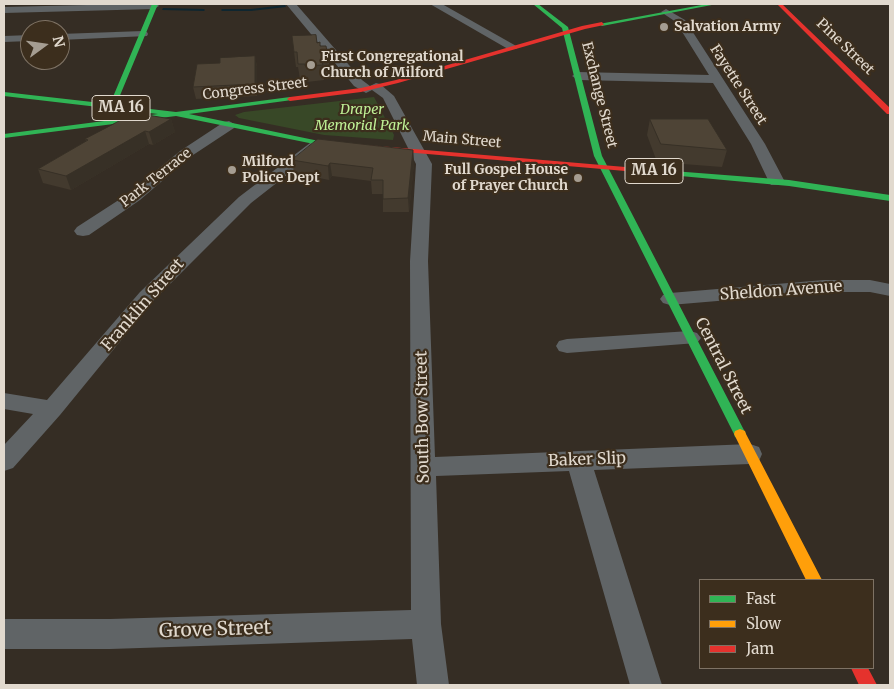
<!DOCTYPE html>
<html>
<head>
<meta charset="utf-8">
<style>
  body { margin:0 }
  #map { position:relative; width:894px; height:689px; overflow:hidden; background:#352d24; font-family:Merriweather,serif }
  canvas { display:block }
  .frame { position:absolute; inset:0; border:5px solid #e1d9ce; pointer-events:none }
  .legend { position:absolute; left:699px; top:579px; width:175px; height:90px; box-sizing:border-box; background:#3c2e1d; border:1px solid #7e7264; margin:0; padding:6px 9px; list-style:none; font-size:15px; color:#e1d9ce }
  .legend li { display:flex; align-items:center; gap:10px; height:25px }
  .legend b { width:25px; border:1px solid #7e7264 }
  .north { position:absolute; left:20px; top:20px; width:50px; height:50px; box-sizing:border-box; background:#3c2e1d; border:1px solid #7e7264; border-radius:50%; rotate:76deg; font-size:14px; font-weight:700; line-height:20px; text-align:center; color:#e1d9ce }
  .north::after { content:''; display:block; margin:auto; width:18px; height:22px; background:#a59d92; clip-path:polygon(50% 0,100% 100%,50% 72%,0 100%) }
</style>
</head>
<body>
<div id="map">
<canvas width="894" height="689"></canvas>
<div class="frame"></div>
<ul class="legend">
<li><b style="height:6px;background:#30b455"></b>Fast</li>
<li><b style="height:6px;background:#ff9f0a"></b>Slow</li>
<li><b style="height:6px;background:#e5322d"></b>Jam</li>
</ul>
<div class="north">N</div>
</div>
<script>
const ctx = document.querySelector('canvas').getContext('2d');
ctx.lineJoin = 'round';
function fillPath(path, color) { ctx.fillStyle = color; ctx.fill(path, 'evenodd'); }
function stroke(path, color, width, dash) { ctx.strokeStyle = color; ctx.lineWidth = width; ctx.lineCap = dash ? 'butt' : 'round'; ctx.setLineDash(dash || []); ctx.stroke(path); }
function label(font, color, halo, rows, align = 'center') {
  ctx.font = font + ' Merriweather,serif'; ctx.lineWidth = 4.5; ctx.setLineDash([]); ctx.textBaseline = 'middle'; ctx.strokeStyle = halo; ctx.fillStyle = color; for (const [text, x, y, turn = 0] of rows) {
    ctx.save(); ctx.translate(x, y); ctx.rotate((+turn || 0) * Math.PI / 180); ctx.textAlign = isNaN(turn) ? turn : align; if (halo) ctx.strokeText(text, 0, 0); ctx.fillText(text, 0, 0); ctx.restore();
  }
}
fillPath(new Path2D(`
  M374,97L394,135L393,140L324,135L239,118L235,115L244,112Z`), '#384827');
fillPath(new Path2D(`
  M285,5L286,7L251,11H222L221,10L222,9H251Z
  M163,8L204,9L205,10L204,11L162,10Z`), '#0e2630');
fillPath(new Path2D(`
  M128,4H157L159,6L154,9L4,13V7Z
  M286,4H296L362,80L370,86L376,83L380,84L394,96L432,164L428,261L435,457L750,444L759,447L762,454L759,461L750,464L594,470L662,685H630L569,471L436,476L441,624L449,685H417L412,639L110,649H4V619H110L411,610L410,261L416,164L383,98L372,90L366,93L354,86Z
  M430,4H442L518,47L516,49H508Z
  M666,9L685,20L765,144L785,182L783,185H771L769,182L751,144L713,83L578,80L572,76L578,72L709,75L676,22L661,12Z
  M143,31L147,32L148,34L147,36L60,40V34Z
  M30,35V41L4,42V36Z
  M229,121L236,125L234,128L190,157L140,200L89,235L83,236L77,235L74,231L77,227L128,194L180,151L224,122Z
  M315,142L320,143L322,146L320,149L251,203L154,300L60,415L13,468L4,471V445L33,414L4,409V393L47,400L140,292L239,197L310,143Z
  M824,280H870L890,284V296L870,292H824L670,305L663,303L660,299L663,295L670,293Z
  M690,331L697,333L701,338L697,343L567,353L559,351L556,346L559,341L567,339Z`), '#606466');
fillPath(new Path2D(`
  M152,4H158L116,105L176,112L290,97L293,99L292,100L189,114L319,141L346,143L350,145L349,147L319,145L176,116L4,138V134L158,114L4,96V92L110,104Z
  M533,4H538L568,27L602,156L746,434L745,437L740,439L735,437L734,434L594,156L562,28Z
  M707,4H717L602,26L599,24Z
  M634,168L789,180L890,195V201L789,186L637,172H634Z`), '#30b455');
fillPath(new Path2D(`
  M740,429L745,431L746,434L822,580H806L734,434L735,431Z`), '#ff9f0a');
fillPath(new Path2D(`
  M777,4H782L890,108V114H887Z
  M602,22L604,25L585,29L398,83L361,92L290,101L287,99L290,97L361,88L396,80L582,26Z
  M343,143L637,168L641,170L637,172L346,147L342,145Z
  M851,668H868L877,685H859Z`), '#e5322d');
fillPath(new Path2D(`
  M320,46L329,62L331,77H324V80L307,82L306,79H300L298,67H296L294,52Z
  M255,56L257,67V96L196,99L193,87L220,63Z
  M171,119L175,132L153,145L149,144L71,190L43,183L38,169L86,141L85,139Z
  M650,119L727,150L722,167L657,162L647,135Z
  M413,150L414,163L409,212H383V194H372L371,181L332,176L329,180L294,173L292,160Z`), '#433a2e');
fillPath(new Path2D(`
  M255,56L257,67V96L255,84Z
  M171,119L175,132L153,145L149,132Z
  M145,131L149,144L71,190L66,176Z
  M413,150L414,163L409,212L408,198Z
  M330,163L332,176L329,180L328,166Z`), '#373026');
const building = new Path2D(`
  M316,35L317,43L320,42V46H326L329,62H322L323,65L305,66V64H298L297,52H294L292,36Z
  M255,56V84L193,87L197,64L220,63V58Z
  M135,113L171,119L149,132L145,131L66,176L38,169L88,140L85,139Z
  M650,119H708L727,150L661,144Z
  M318,139L413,150L408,198L383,199V180H371L373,168L330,163L328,166L292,160Z`);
fillPath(building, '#4e4436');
stroke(building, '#373026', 1);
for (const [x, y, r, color] of [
  [664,27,5,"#a59d92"],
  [311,65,5,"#a59d92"],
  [232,170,5,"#a59d92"],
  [578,178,5,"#a59d92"]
]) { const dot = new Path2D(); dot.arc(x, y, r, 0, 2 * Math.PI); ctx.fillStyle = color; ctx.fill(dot); stroke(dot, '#3c2e1d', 2); }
label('bold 14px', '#e1d9ce', '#3c2e1d', [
  ["Salvation Army",674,27],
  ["First Congregational",321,57],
  ["Church of Milford",321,73],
  ["Milford",242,162],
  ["Police Dept",242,178],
  ["Full Gospel House",568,170,"right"],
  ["of Prayer Church",568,186,"right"]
], 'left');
label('14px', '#e1d9ce', '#3c2e1d', [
  ["Pine Street",845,47,44],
  ["Fayette Street",738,85,57],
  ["Congress Street",255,89,-7],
  ["Exchange Street",599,95,76],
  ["Main Street",462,140,5],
  ["Park Terrace",156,178,-38]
]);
label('italic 14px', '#bff196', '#3c2e1d', [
  ["Draper",362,110],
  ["Memorial Park",362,126]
]);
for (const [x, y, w] of [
  [121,108,58],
  [654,171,58]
]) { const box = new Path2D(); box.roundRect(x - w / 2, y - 12.5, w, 25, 4); ctx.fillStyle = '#3c2e1d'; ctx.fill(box); stroke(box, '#e1d9ce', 1); }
label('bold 15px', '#e1d9ce', null, [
  ["MA 16",121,108],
  ["MA 16",654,171]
]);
label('16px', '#e1d9ce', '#3c2e1d', [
  ["Sheldon Avenue",781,291,-4],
  ["Franklin Street",143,305,-49],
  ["Central Street",723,366,63],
  ["South Bow Street",423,417,-91],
  ["Baker Slip",587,460,-2]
]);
label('19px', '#e1d9ce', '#3c2e1d', [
  ["Grove Street",215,630,-2]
]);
</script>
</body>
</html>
